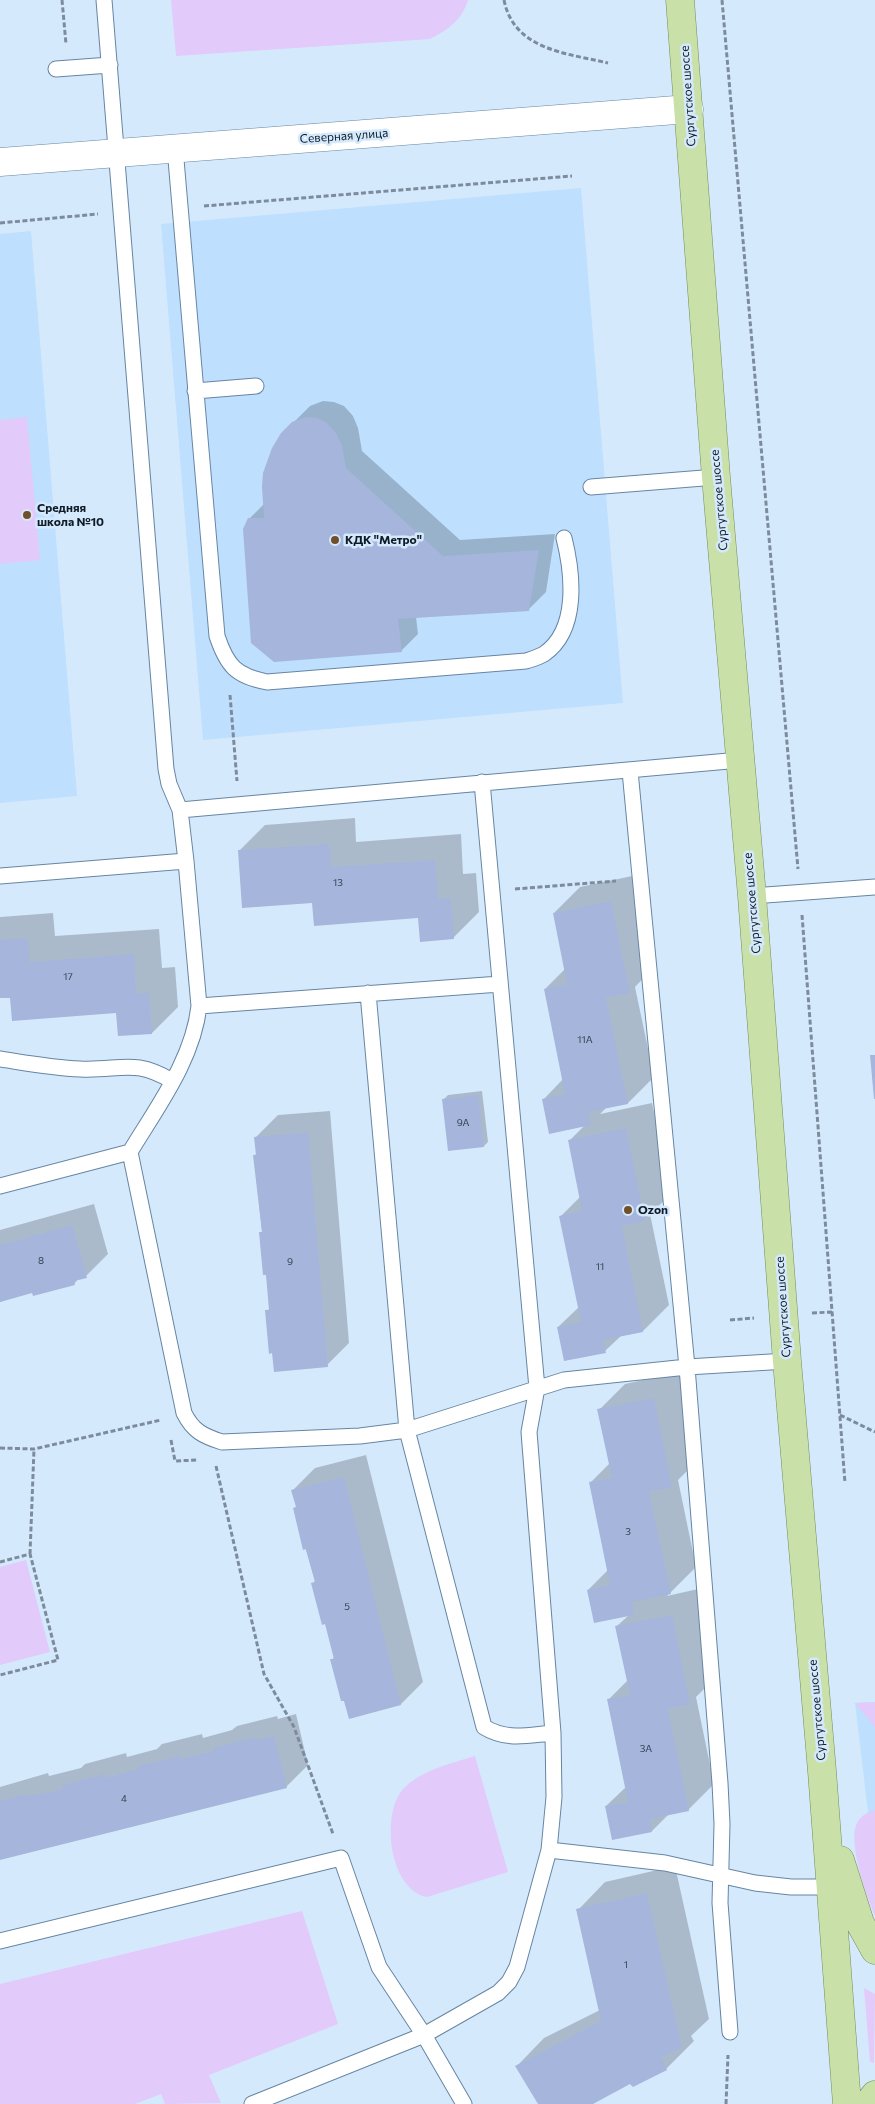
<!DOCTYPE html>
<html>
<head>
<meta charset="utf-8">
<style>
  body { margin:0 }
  canvas { display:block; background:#d5e9fd }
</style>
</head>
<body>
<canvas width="875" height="2104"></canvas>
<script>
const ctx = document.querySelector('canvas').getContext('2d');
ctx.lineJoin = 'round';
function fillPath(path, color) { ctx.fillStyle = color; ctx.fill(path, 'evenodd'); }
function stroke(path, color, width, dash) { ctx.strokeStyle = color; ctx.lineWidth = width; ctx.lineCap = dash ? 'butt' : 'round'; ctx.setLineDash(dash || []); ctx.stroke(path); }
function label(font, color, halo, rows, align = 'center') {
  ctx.font = font + ' Commissioner,sans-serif'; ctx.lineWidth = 5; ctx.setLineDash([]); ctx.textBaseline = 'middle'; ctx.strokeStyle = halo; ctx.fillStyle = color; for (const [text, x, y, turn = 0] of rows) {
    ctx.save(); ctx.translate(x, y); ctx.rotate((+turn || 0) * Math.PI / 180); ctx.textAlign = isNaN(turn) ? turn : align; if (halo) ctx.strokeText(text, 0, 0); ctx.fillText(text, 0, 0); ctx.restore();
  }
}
fillPath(new Path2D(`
  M581,188L623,703L203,740L161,224Z
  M31,231L77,796L0,803V234Z
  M875,1702V1916L861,1876L854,1832L858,1821L868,1812L855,1703Z`), '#bfdffe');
fillPath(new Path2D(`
  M171,0H468C462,20 448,30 430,39L176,56Z
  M27,417L40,560L0,564V420Z
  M26,1560L50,1652L0,1665V1567Z
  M875,1702V1727L855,1703Z
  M475,1756L508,1872L427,1897C389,1890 380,1813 404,1788C422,1770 452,1763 475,1756Z
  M875,1810V1916C867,1897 845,1839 859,1820C862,1815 869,1812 875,1810Z
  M302,1911L338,2024L209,2075L221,2103L165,2104L161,2094L135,2104H0V1984Z
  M864,1988L875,1994L874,2063L870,2062Z`), '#e2cafa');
fillPath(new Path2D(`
  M323,401L334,402L344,406L353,416L358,428L362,451L460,540L555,534L546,592L529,609L416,617L418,634L401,651L249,519L264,504L282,434L310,406Z
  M355,818L356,842L461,834L463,874L476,873L479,912L453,938L419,917L313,901L239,851L265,825Z
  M637,875L655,966L635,987L654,1077L628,1103L607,1107L600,1114L652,1103L671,1194L650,1214L669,1305L643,1331L622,1335L605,1351L558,1327L579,1307L560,1217L581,1196L569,1141L585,1125L543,1100L563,1079L545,989L565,969L554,913L580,887Z
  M53,913L55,936L159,929L162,968L175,967L178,1007L152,1033L117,1012L12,996L0,997V917Z
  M482,1091L488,1142L484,1146L444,1099L448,1095Z
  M330,1111L349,1343L327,1365L267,1311L270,1308L254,1156L257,1153L256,1137L278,1115Z
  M94,1204L108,1254L86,1276L79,1278L74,1284L33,1291L0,1302V1230Z
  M680,1372L698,1460L678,1480L696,1567L667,1596L698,1589L716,1677L696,1697L714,1784L688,1810L669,1814L652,1831L606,1806L626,1787L608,1700L628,1680L617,1626L629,1615L588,1590L608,1570L590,1483L610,1463L599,1410L625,1384Z
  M366,1455L423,1682L401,1704L350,1717L332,1660L334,1657L326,1622L313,1583L315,1581L294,1509L297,1506L293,1490L315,1468Z
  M296,1714L308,1765L286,1787L0,1859V1787L48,1773L49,1776L81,1768L85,1764L126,1753L127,1757L157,1749L162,1744L202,1734L203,1738L232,1730L237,1726L277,1716L278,1719Z
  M675,1866L709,2019L691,2036L694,2041L666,2069L630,2083L590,2104H539L517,2066L544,2038L600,2010L578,1910L605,1882Z`), '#0003');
fillPath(new Path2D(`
  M305,417L317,418L327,423L336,433L342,445L346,468L443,556L539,550L529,611L398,619L402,652L274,662L251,643L243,529L248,518H264L262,487L263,473L272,448L281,433L292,422Z
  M329,844L331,867L435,860L438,899L451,898L454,939L420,942L418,918L314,926L312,903L242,908L238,850Z
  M611,901L630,993L606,998L628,1104L588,1112L591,1125L549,1134L542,1099L565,1094L544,989L567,984L553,913Z
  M28,938L29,962L134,954L136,993H149L152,1034L118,1036L116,1013L12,1021L10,998H0V940Z
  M870,1055H875V1099H874Z
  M478,1095L484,1147L448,1151L442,1099Z
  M626,1128L645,1221L622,1226L643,1332L603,1340L606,1353L564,1361L557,1327L581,1322L559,1216L582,1211L568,1140Z
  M308,1132L328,1367L274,1372L272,1353L269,1354L265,1310H269L266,1275H263L259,1232H262L253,1155H256L254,1137Z
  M72,1225L87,1278L74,1281L75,1285L33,1296L32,1293L0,1302V1245Z
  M654,1398L672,1487L649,1492L671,1594L632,1602L634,1615L594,1623L587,1590L610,1585L589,1482L612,1478L597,1409Z
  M344,1477L401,1705L349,1719L344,1701H341L330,1659H334L325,1624L322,1625L311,1583L315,1582L306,1549L303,1550L293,1508L296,1507L291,1490Z
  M672,1615L690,1704L668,1709L689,1811L650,1819L652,1832L612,1840L605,1806L628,1802L607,1699L630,1695L615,1626Z
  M274,1736L287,1788L0,1860V1801L26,1794L27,1797L63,1789L62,1785L104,1774L105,1778L139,1769L138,1766L180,1756L181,1759L214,1751L213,1748L255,1737L256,1740Z
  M647,1893L682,2048L661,2057L667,2070L633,2087L630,2084L593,2104H538L515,2066L601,2021L576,1909Z`), '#a5b5db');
const service = new Path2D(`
  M56,69L110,65
  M175,148L217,636C227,666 236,676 267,682L526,661C532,659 539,657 544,654C579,630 573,574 564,538
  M195,391L256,386
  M591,487L716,477
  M630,771L687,1367L720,1783L722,1824L720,1903L730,2032
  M180,810L740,760
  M186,861L199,1006C193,1060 157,1107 130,1152L184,1413C193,1431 203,1436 222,1442L360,1436L407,1430L564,1380L687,1367L787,1361
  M0,876L186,861L180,810L169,784L166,769L104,0
  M752,896L875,887
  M368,993L407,1430L484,1727C507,1741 527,1735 553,1733
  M199,1006L500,984
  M0,1059C26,1063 53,1068 80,1069C120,1071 134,1058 172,1081
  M0,1186L130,1152
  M549,1850L665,1863L755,1883L791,1887H831
  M0,1941L341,1858L379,1967L424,2035L464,2104
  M252,2104L424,2035L498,1993L509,1982L517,1967L549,1850L554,1797L553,1733L529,1432L537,1388L482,782`);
const tertiary = new Path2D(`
  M0,162L689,109`);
const primary = new Path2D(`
  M680,0L716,477L752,896L787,1361L822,1771L847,2104
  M840,1860L860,1923L875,1950
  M868,2104L875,2095`);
stroke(service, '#6685a3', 17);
stroke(tertiary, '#6685a3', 29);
stroke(primary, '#718e56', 29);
stroke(new Path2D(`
  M62,0L66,44
  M504,0C514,50 566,53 608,63
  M722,0L798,869
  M204,206L572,176
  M0,223L98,214
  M230,695L237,781
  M515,889L616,881
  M802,915L845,1483
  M812,1313L832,1312
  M730,1320L754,1318
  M840,1415L875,1432
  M171,1440L175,1461L197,1460
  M0,1448L34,1449L161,1420
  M216,1466L264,1674L294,1727L333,1834
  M30,1554L34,1449
  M0,1562L30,1554L58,1660L0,1675
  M726,2104L728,2055`), '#7c8c9c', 3, [5, 2.5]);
stroke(service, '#fff', 15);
stroke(tertiary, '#fff', 28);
stroke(primary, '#cae0a9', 28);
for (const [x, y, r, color] of [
  [27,515,5,"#724f28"],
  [335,540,5,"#724f28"],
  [628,1210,5,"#724f28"]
]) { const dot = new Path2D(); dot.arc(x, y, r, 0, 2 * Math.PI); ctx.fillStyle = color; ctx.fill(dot); stroke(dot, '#d5e9fd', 2); }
label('10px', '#344254', null, [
  ["13",338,883],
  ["17",68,977],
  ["11А",585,1040],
  ["9А",463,1123],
  ["8",41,1261],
  ["9",290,1262],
  ["11",600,1267],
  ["3",628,1532],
  ["5",347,1607],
  ["3А",646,1749],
  ["4",124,1799],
  ["1",626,1965]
]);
label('12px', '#0f1b27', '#d5e9fd', [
  ["Сургутское шоссе",688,96,-94],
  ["Северная улица",344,136,-4],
  ["Сургутское шоссе",719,500,-95],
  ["Сургутское шоссе",752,903,-95],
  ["Сургутское шоссе",783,1307,-94],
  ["Сургутское шоссе",817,1710,-95]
]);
label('bold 12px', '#0f1b27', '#d5e9fd', [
  ["Средняя",37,508],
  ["школа №10",37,522],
  ["КДК \"Метро\"",345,540],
  ["Ozon",638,1210]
], 'left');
</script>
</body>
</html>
